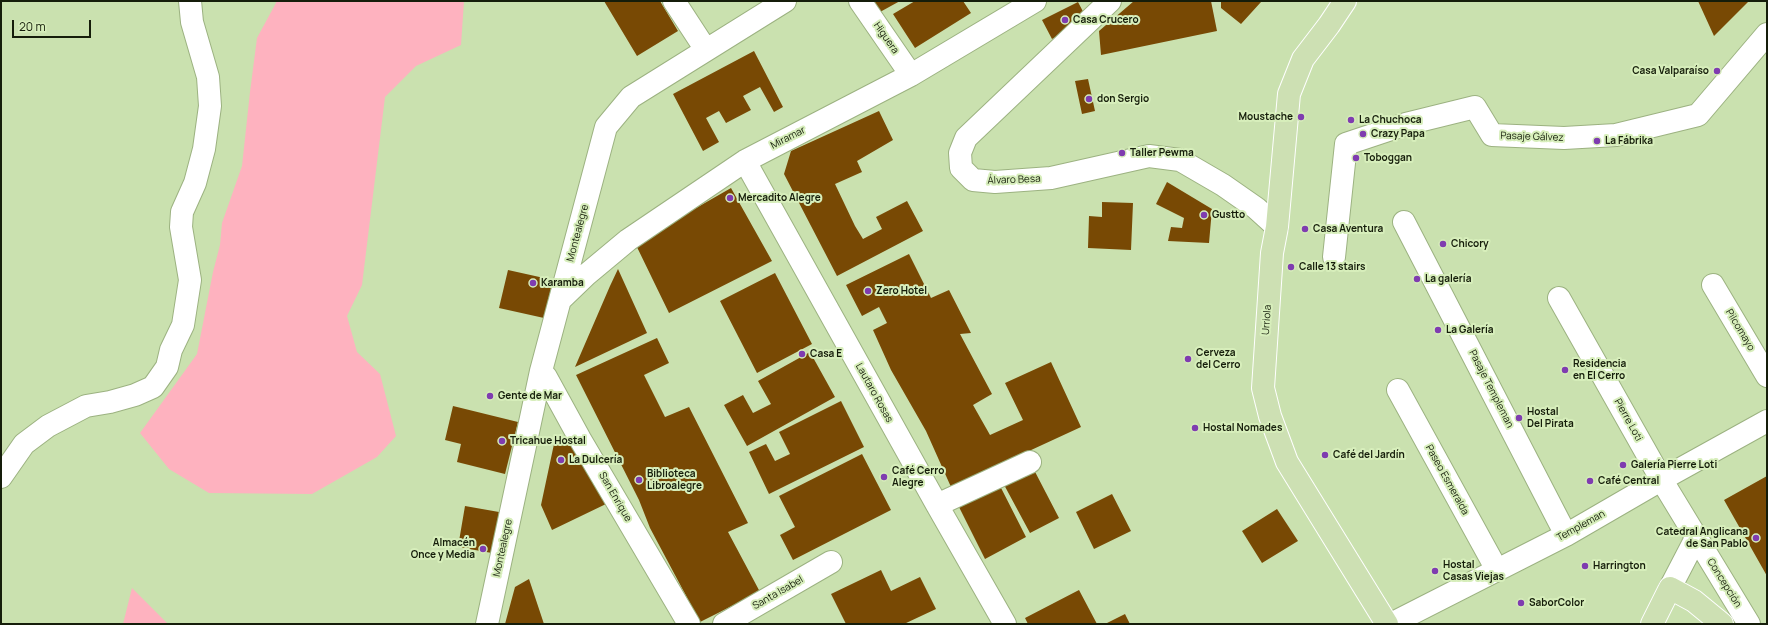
<!DOCTYPE html>
<html>
<head>
<meta charset="utf-8">
<style>
  body { margin:0 }
  #map { position:relative; width:1768px; height:625px; overflow:hidden; background:#cae1af; font-family:Manrope,sans-serif }
  canvas { display:block }
  .frame { position:absolute; inset:0; border:2px solid #151d0a; pointer-events:none }
  .scale { position:absolute; left:12px; top:20px; width:79px; height:18px; box-sizing:border-box; border:2px solid #151d0a; border-top:0; padding-left:5px; font-size:12px; line-height:14px; white-space:nowrap; color:#151d0a; -webkit-text-stroke:3px #d7eebb; paint-order:stroke }
</style>
</head>
<body>
<div id="map">
<canvas width="1768" height="625"></canvas>
<div class="frame"></div>
<div class="scale">20 m</div>
</div>
<script>
const ctx = document.querySelector('canvas').getContext('2d');
ctx.lineJoin = 'round';
function fillPath(path, color) { ctx.fillStyle = color; ctx.fill(path, 'evenodd'); }
function stroke(path, color, width, dash) { ctx.strokeStyle = color; ctx.lineWidth = width; ctx.lineCap = dash ? 'butt' : 'round'; ctx.setLineDash(dash || []); ctx.stroke(path); }
function label(font, color, halo, rows, align = 'center') {
  ctx.font = font + ' Manrope,sans-serif'; ctx.lineWidth = 4; ctx.setLineDash([]); ctx.textBaseline = 'middle'; ctx.strokeStyle = halo; ctx.fillStyle = color; for (const [text, x, y, turn = 0] of rows) {
    ctx.save(); ctx.translate(x, y); ctx.rotate((+turn || 0) * Math.PI / 180); ctx.textAlign = isNaN(turn) ? turn : align; if (halo) ctx.strokeText(text, 0, 0); ctx.fillText(text, 0, 0); ctx.restore();
  }
}
fillPath(new Path2D(`
  M277,1H464L461,45L416,66L385,97L362,285L347,316L357,352L380,374L396,436L377,457L312,494L209,493L169,469L140,433L197,354L213,272L220,245L222,223L242,166L250,92L257,38Z
  M132,588L168,624H123Z`), '#feb2bf');
fillPath(new Path2D(`
  M604,1H660L678,31L637,56Z
  M874,1H900L880,12Z
  M915,1H963L971,13L915,48L893,14Z
  M1134,1H1211L1217,31L1101,55L1099,31Z
  M1221,1H1260L1261,2L1241,24L1221,8Z
  M1698,1H1749L1714,36Z
  M1078,2L1088,21L1052,39L1042,20Z
  M754,51L783,107L774,112L760,87L743,96L751,110L726,123L719,111L706,118L719,142L703,151L673,94Z
  M1088,79L1095,111L1082,114L1075,81Z
  M879,111L893,140L857,161L862,172L835,184L855,226L863,239L882,229L876,217L907,201L923,231L837,276L784,174L791,151Z
  M1167,182L1212,209L1209,243L1168,241L1171,227L1182,228L1184,218L1156,204Z
  M731,188L772,261L669,313L635,243Z
  M1102,202L1133,203L1131,250L1088,248L1089,216L1102,217Z
  M909,254L931,298L949,290L971,333L960,334L992,394L973,405L990,435L1023,420L1005,383L1051,362L1081,427L951,487L926,431L891,370L873,330L887,323L879,307L862,316L846,285Z
  M618,269L647,333L575,367L610,286Z
  M508,270L553,280L544,318L499,308Z
  M775,273L812,344L757,373L720,301Z
  M657,338L669,363L644,375L665,417L689,407L748,523L728,532L760,592L700,622L650,528L639,500L576,375Z
  M810,352L835,397L747,446L724,405L743,395L753,413L771,404L758,381Z
  M841,401L864,447L769,494L749,452L766,444L775,461L790,454L779,432Z
  M453,406L518,422L505,474L457,462L461,444L445,440Z
  M554,444L573,445L606,504L552,530L541,505Z
  M862,454L891,510L793,560L780,535L795,527L779,496Z
  M1032,466L1059,518L1030,533L1002,481Z
  M1767,476V576L1724,500Z
  M998,482L1026,537L985,559L957,503Z
  M1112,494L1131,531L1094,549L1076,512Z
  M465,506L499,512L492,553L458,547Z
  M1277,509L1298,541L1262,563L1242,531Z
  M881,570L891,591L920,577L936,609L904,624H846L831,594Z
  M529,579L544,624H505L515,587Z
  M1079,590L1097,624H1028L1025,618Z
  M1125,614L1130,624H1105Z`), '#784904');
const minor = new Path2D(`
  M674,1L706,50
  M860,1L911,75
  M1110,1L966,138L960,153L961,168L973,180L995,182L1051,178L1149,156L1180,160L1223,185L1256,208L1277,227
  M745,161L937,505L1005,624
  M1404,222L1566,535
  M1334,257L1346,144L1406,124L1475,107L1492,135L1564,138L1616,135L1698,115L1767,34
  M1713,285L1767,376
  M1559,298L1664,484L1749,624
  M560,300L586,275L628,240L745,161L911,75L1035,1
  M541,371L546,377L580,439L689,624
  M1398,390L1497,570
  M1,477L24,444L48,426L86,406L110,402L135,395L153,387L167,367L171,350L183,325L190,280L181,227L182,212L195,183L204,149L210,106L208,77L192,22L190,1
  M937,505L1030,462
  M1670,588L1696,538
  M487,624L541,371L606,127L631,97L785,1
  M724,624L831,562
  M1391,624L1566,535L1666,477L1767,421`);
const major = new Path2D(`
  M1345,1L1329,25L1303,59L1289,94L1277,227L1272,253L1263,388L1270,416L1287,462L1387,624
  M1652,624L1670,588L1694,601L1722,624`);
stroke(minor, '#9cb281', 24);
stroke(major, '#fff', 24);
stroke(minor, '#fff', 22);
stroke(major, '#cde0b3', 22);
for (const [x, y, r, color] of [
  [1065,20,4,"#7f3cb0"],
  [1717,71,4,"#7f3cb0"],
  [1089,99,4,"#7f3cb0"],
  [1301,117,4,"#7f3cb0"],
  [1351,120,4,"#7f3cb0"],
  [1363,134,4,"#7f3cb0"],
  [1597,141,4,"#7f3cb0"],
  [1122,153,4,"#7f3cb0"],
  [1356,158,4,"#7f3cb0"],
  [730,198,4,"#7f3cb0"],
  [1204,215,4,"#7f3cb0"],
  [1305,229,4,"#7f3cb0"],
  [1443,244,4,"#7f3cb0"],
  [1291,267,4,"#7f3cb0"],
  [1417,279,4,"#7f3cb0"],
  [533,283,4,"#7f3cb0"],
  [868,291,4,"#7f3cb0"],
  [1438,330,4,"#7f3cb0"],
  [802,354,4,"#7f3cb0"],
  [1188,359,4,"#7f3cb0"],
  [1565,370,4,"#7f3cb0"],
  [490,396,4,"#7f3cb0"],
  [1519,418,4,"#7f3cb0"],
  [1195,428,4,"#7f3cb0"],
  [502,441,4,"#7f3cb0"],
  [1325,455,4,"#7f3cb0"],
  [561,460,4,"#7f3cb0"],
  [1623,465,4,"#7f3cb0"],
  [884,477,4,"#7f3cb0"],
  [639,480,4,"#7f3cb0"],
  [1590,481,4,"#7f3cb0"],
  [1756,538,4,"#7f3cb0"],
  [483,549,4,"#7f3cb0"],
  [1585,566,4,"#7f3cb0"],
  [1435,571,4,"#7f3cb0"],
  [1521,603,4,"#7f3cb0"]
]) { const dot = new Path2D(); dot.arc(x, y, r, 0, 2 * Math.PI); ctx.fillStyle = color; ctx.fill(dot); stroke(dot, '#d7eebb', 1.5); }
label('bold 10px', '#151d0a', '#d7eebb', [
  ["Casa Crucero",1073,20],
  ["Casa Valparaíso",1709,71,"right"],
  ["don Sergio",1097,99],
  ["Moustache",1293,117,"right"],
  ["La Chuchoca",1359,120],
  ["Crazy Papa",1371,134],
  ["La Fábrika",1605,141],
  ["Taller Pewma",1130,153],
  ["Toboggan",1364,158],
  ["Mercadito Alegre",738,198],
  ["Gustto",1212,215],
  ["Casa Aventura",1313,229],
  ["Chicory",1451,244],
  ["Calle 13 stairs",1299,267],
  ["La galería",1425,279],
  ["Karamba",541,283],
  ["Zero Hotel",876,291],
  ["La Galería",1446,330],
  ["Cerveza",1196,353],
  ["del Cerro",1196,365],
  ["Casa E",810,354],
  ["Residencia",1573,364],
  ["en El Cerro",1573,376],
  ["Gente de Mar",498,396],
  ["Hostal",1527,412],
  ["Del Pirata",1527,424],
  ["Hostal Nomades",1203,428],
  ["Tricahue Hostal",510,441],
  ["Café del Jardín",1333,455],
  ["La Dulcería",569,460],
  ["Galería Pierre Loti",1631,465],
  ["Café Cerro",892,471],
  ["Alegre",892,483],
  ["Biblioteca",647,474],
  ["Libroalegre",647,486],
  ["Café Central",1598,481],
  ["Catedral Anglicana",1748,532,"right"],
  ["de San Pablo",1748,544,"right"],
  ["Almacén",475,543,"right"],
  ["Once y Media",475,555,"right"],
  ["Hostal",1443,565],
  ["Casas Viejas",1443,577],
  ["Harrington",1593,566],
  ["SaborColor",1529,603]
], 'left');
label('10px', '#151d0a', '#d7eebb', [
  ["Higuera",886,38,55],
  ["Pasaje Gálvez",1532,137,2],
  ["Miramar",788,138,-27],
  ["Álvaro Besa",1014,180,-2],
  ["Montealegre",578,233,-75],
  ["Urriola",1267,320,-86],
  ["Pilcomayo",1740,330,59],
  ["Pasaje Templeman",1491,389,63],
  ["Lautaro Rosas",874,393,61],
  ["Pierre Loti",1628,420,61],
  ["Paseo Esmeralda",1447,480,61],
  ["San Enrique",615,497,60],
  ["Templeman",1581,526,-29],
  ["Montealegre",503,548,-78],
  ["Concepción",1724,583,58],
  ["Santa Isabel",778,593,-30]
]);
</script>
</body>
</html>
